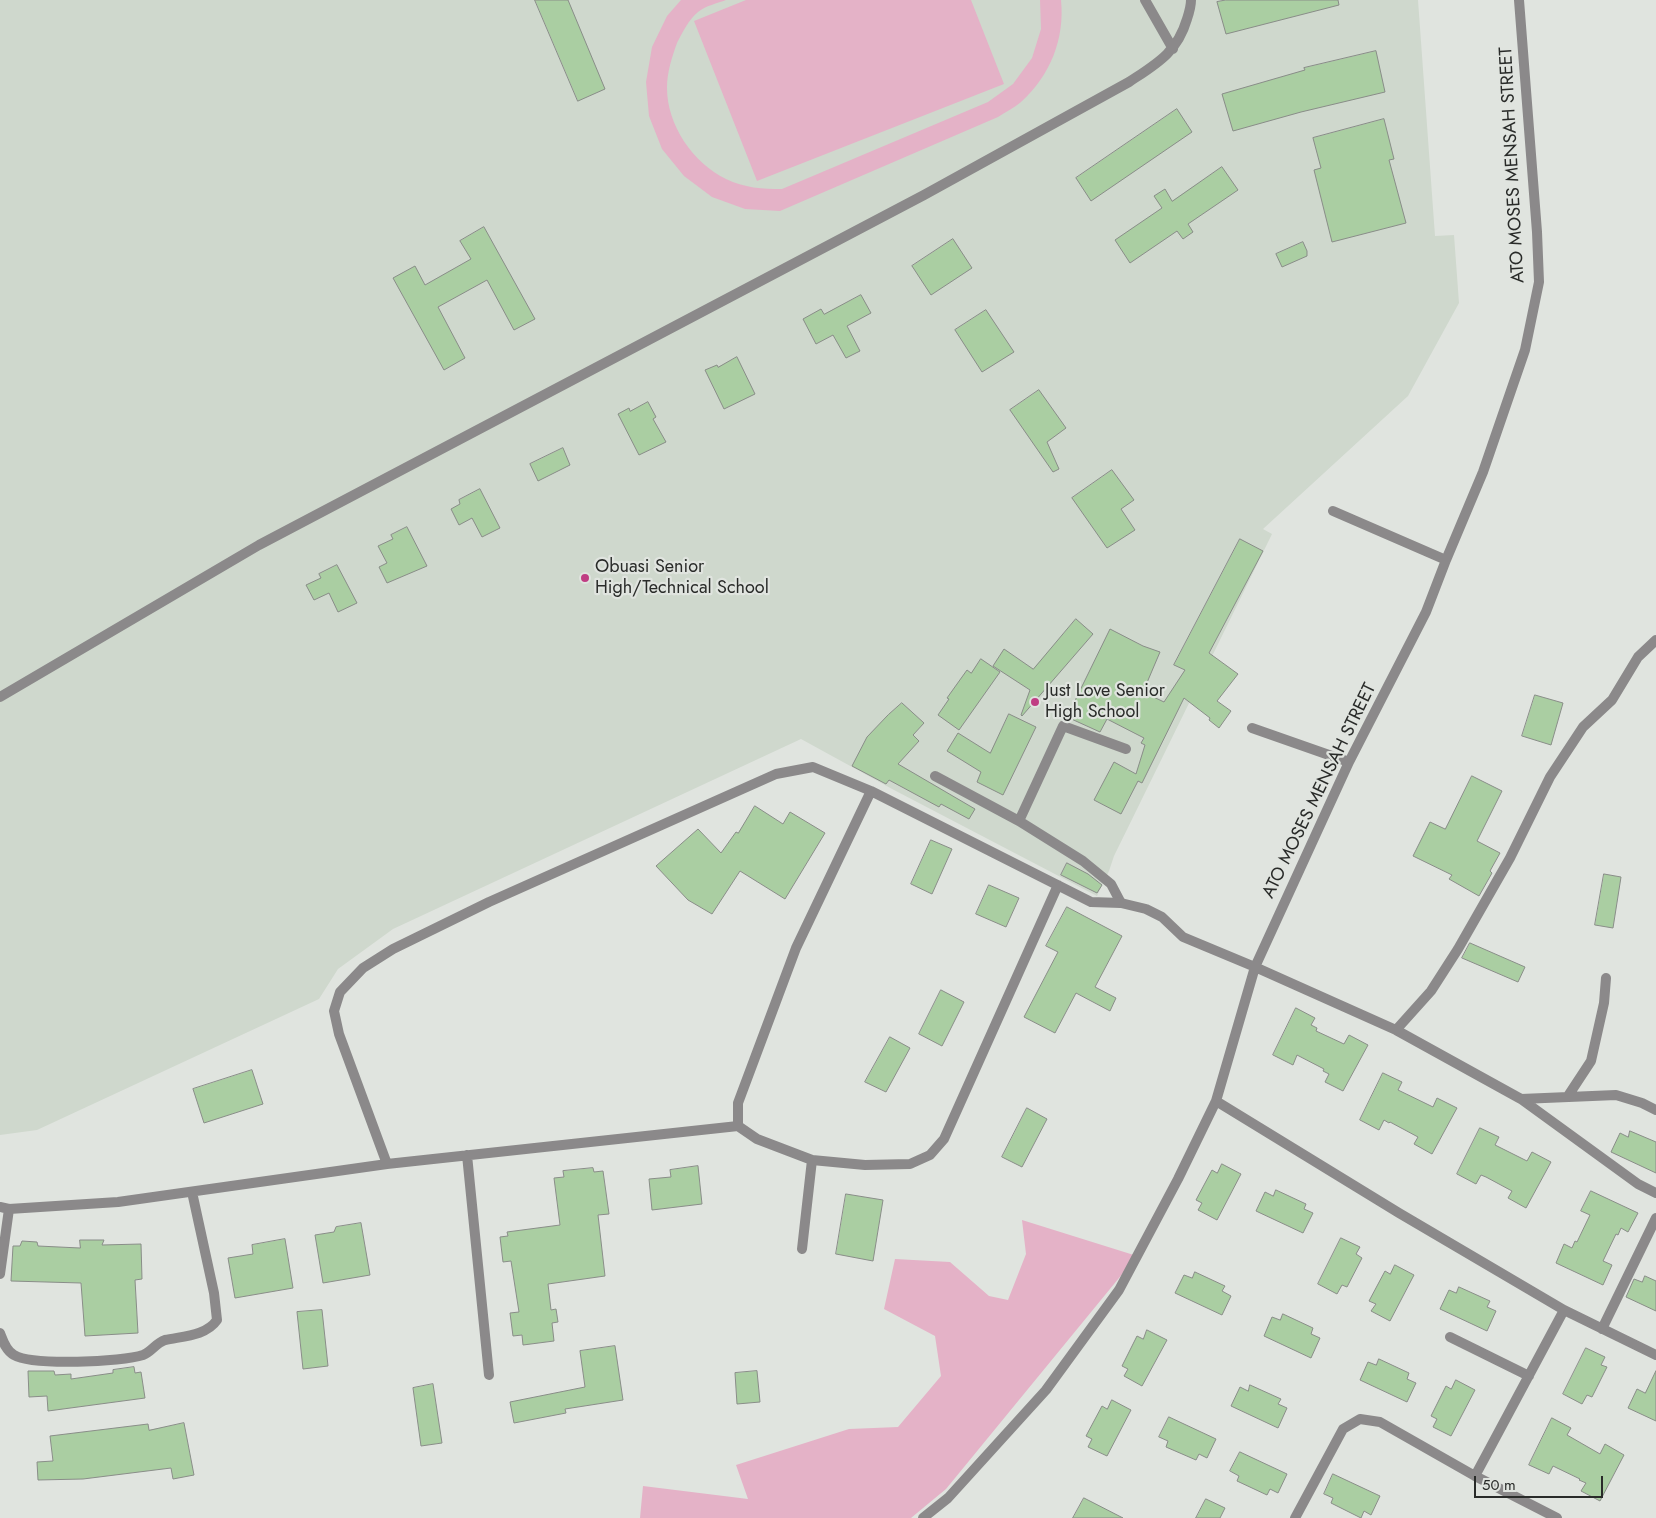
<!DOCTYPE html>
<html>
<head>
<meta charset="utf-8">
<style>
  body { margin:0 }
  #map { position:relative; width:1656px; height:1518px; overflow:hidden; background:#e0e4df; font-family:Jost,sans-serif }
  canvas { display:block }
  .scale { position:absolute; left:1474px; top:1476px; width:129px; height:22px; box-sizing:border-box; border:2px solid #292b29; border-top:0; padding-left:6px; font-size:15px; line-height:18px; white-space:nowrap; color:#292b29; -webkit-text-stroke:4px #e0e4df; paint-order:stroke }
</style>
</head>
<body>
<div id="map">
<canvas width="1656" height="1518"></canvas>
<div class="scale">50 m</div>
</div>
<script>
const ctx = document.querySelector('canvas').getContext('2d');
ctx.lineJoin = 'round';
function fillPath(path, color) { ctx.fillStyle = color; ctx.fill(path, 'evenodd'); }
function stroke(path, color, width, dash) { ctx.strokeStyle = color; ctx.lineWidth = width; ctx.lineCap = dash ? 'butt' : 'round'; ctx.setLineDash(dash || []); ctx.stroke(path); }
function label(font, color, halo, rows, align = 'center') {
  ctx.font = font + ' Jost,sans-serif'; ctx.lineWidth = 4.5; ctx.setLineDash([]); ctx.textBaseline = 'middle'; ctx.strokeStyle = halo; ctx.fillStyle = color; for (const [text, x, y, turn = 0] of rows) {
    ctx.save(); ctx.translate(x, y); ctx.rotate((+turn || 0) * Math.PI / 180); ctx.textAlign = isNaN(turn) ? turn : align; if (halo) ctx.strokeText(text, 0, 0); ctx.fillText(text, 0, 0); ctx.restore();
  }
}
fillPath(new Path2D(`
  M0,0H1418L1435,236L1454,235L1459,303L1408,396L1263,529L1272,534L1114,856L1109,871L1097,896L894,790L801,739L393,929L338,969L319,999L37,1130L0,1135Z`), '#cfd8cd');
fillPath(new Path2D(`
  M681,0H726C718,3 705,6 698,12C689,19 682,33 677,43C672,57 667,72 667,88C667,125 693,163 726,179C744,188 763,189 782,189L988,102L1013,84L1032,58L1041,29L1040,0H1061C1065,39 1050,76 1021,102C1014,108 1005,112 998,117L780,211L745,209L712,197L684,176L662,149L649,116L646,82L652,47L667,16Z
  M746,0H971L1004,84L757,181L694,21Z
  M1022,1220L1137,1256L946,1489L911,1518H640L643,1486L748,1499L736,1465L849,1429L898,1427L941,1376L935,1336L884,1309L895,1259L950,1262L989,1296L1008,1300L1026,1254Z`), '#e4b2c7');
const building = new Path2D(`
  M535,0H568L605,89L578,101Z
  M1226,0H1338L1339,5L1226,34L1217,2Z
  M1376,51L1385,92L1301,112L1233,131L1222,94L1305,70L1304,68Z
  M1177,109L1192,132L1091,201L1076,178Z
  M1384,119L1394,159L1389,160L1406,223L1332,242L1314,170L1321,168L1313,138Z
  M1222,167L1238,190L1188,224L1193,232L1183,239L1177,231L1130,263L1115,240L1162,208L1154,196L1165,189L1172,201Z
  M484,227L535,319L514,330L487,280L438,307L465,358L444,370L393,278L415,266L425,285L471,259L460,241Z
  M953,239L972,268L931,295L912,266Z
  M1303,242L1307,251V256L1282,267L1276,254Z
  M861,295L871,313L847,326L860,351L846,358L833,335L816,344L803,319L821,309L824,314Z
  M986,310L1014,352L982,372L955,330Z
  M737,357L755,394L724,409L705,370L717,365L718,367Z
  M1039,390L1066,428L1047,442L1059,469L1053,472L1010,410Z
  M648,402L656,417L653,419L666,442L639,455L618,414L629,408L630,411Z
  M563,448L570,465L538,481L530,464Z
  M1112,470L1134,500L1121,509L1135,530L1107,548L1072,498Z
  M480,489L500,528L482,537L472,518L459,525L451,509L460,504L459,500Z
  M407,527L427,566L387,583L379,567L387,563L378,546L393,539L391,535Z
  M1240,539L1263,551L1209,653L1238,674L1217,701L1231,711L1219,728L1209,720L1210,718L1184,698L1142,783L1138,781L1121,814L1094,800L1114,762L1136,774L1145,745L1141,743L1144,738L1107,719L1100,732L1067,717L1110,629L1143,646L1160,652L1143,692L1164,702L1185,670L1174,665Z
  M337,565L357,603L338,612L329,593L314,600L306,585L321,578L319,574Z
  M1076,619L1093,634L1022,716L1021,715L1030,690L993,666L1004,649L1033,669Z
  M981,659L1000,672L959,730L938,715L949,699L947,698L967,670L971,673Z
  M1535,695L1563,703L1551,745L1522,736Z
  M902,703L924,723L913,735L919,741L898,764L975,809L969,819L941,804L939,807L889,780L886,784L852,766L867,737L888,715Z
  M1009,714L1036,727L1003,795L977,782L981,772L947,751L958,733L990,753Z
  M1472,776L1502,791L1477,841L1500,853L1490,871L1492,873L1479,896L1449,879L1452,875L1413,856L1430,822L1445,829Z
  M755,806L783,824L790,812L825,833L785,899L740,871L712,914L688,900L656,866L698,829L721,853L736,832L738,833Z
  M931,840L952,849L932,894L911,884Z
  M1067,863L1088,874L1102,885L1097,893L1061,875Z
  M1604,874L1621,877L1613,928L1595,925Z
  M989,885L1019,898L1006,927L976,914Z
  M1067,907L1122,936L1095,987L1116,998L1110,1011L1076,993L1055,1033L1024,1017L1058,952L1046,946Z
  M1470,943L1525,967L1518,982L1462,958Z
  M941,990L964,1002L942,1046L919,1034Z
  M1296,1008L1315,1018L1311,1025L1317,1028L1316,1031L1344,1044L1349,1035L1368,1045L1343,1091L1325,1082L1329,1074L1323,1071L1324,1069L1297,1055L1293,1065L1273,1055Z
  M890,1037L910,1048L886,1092L865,1082Z
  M252,1070L263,1104L204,1123L193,1089Z
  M1383,1073L1402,1082L1398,1090L1433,1107L1437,1098L1457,1108L1432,1154L1414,1144L1418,1137L1390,1122L1389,1123L1384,1120L1379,1130L1360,1120Z
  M1027,1108L1047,1119L1022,1167L1002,1157Z
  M1480,1128L1499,1137L1495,1145L1527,1161L1532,1152L1551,1162L1526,1208L1508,1198L1512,1191L1486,1177L1481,1175L1476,1184L1457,1174Z
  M1630,1131L1656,1142V1173L1611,1152L1620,1133L1628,1137Z
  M1222,1164L1241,1174L1217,1220L1198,1210L1202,1203L1196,1200L1212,1170L1217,1173Z
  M698,1166L702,1204L652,1210L649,1179L671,1177L670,1170Z
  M593,1168L594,1172L603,1171L609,1214L598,1215L605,1276L548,1284L551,1310L556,1309L558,1322L552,1323L554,1341L523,1345L522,1335L513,1336L510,1313L519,1312L511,1261L503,1262L500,1237L508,1236L507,1232L560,1225L554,1178L564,1177L563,1171Z
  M1276,1190L1306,1204L1304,1209L1313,1213L1303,1233L1256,1211L1265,1192L1273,1196Z
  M1591,1191L1638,1213L1628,1232L1621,1228L1618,1235L1616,1234L1603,1261L1612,1265L1603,1285L1556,1263L1564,1244L1572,1248L1575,1241L1577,1242L1590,1215L1581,1211Z
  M846,1194L883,1200L873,1261L836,1254Z
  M361,1223L370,1275L323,1283L315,1235L334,1232L336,1227Z
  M1341,1238L1360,1247L1356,1254L1362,1258L1347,1287L1342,1285L1337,1294L1318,1284Z
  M285,1239L293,1288L235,1298L228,1258L253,1254L252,1245Z
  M80,1240H104L102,1245L141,1244L142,1279L135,1280L138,1333L85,1336L81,1283L11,1281L13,1246H20L22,1241L37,1242L38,1246L80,1248Z
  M1395,1265L1414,1275L1390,1321L1371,1311L1376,1304L1369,1301L1385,1271L1390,1274Z
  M1195,1272L1225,1286L1222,1291L1231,1296L1222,1315L1175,1293L1184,1275L1192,1278Z
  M1645,1276L1656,1281V1311L1626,1297L1634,1279L1642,1282Z
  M1459,1287L1490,1301L1487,1307L1496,1311L1487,1331L1440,1309L1449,1290L1456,1293Z
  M322,1310L328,1366L303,1369L297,1312Z
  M1283,1314L1313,1328L1311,1334L1320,1338L1311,1358L1264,1336L1272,1317L1280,1320Z
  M1147,1330L1167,1340L1142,1386L1124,1376L1128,1369L1122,1366L1137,1336L1143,1339Z
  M615,1346L623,1400L565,1409L566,1413L514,1423L510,1402L585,1387L580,1351Z
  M1586,1348L1605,1357L1601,1365L1607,1367L1592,1397L1587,1395L1582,1404L1563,1394Z
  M1379,1359L1409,1373L1407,1379L1416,1383L1407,1402L1360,1380L1368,1362L1376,1365Z
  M134,1367L135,1373L141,1372L145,1398L48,1411L47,1396L29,1397L28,1371H54L55,1375L71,1374V1379L113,1373V1370Z
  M757,1371L760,1402L737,1404L735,1373Z
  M1656,1371V1421L1628,1408L1637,1389L1645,1393Z
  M1456,1380L1475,1390L1451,1436L1433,1427L1437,1419L1431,1416L1446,1386L1451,1389Z
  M433,1384L442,1443L421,1446L413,1388Z
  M1250,1385L1281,1399L1278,1404L1287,1408L1278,1428L1231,1406L1240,1387L1248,1391Z
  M1112,1400L1131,1410L1107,1456L1088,1447L1092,1439L1086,1436L1102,1406L1107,1409Z
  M1169,1417L1216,1439L1207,1458L1199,1454L1196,1460L1166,1447L1168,1441L1159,1437Z
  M1552,1418L1571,1428L1567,1435L1600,1454L1605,1444L1624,1455L1600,1501L1581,1491L1586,1483L1579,1480L1580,1479L1553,1466L1549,1474L1529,1465Z
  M184,1423L194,1475L173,1479L171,1468L83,1479L38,1480L37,1462L53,1461L50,1436L148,1424L149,1430Z
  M1240,1452L1287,1474L1278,1493L1270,1489L1267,1495L1237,1481L1239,1476L1230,1471Z
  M1333,1474L1380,1496L1371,1515L1364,1511L1361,1518L1331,1503L1333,1498L1324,1494Z
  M1084,1498L1123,1518H1073Z
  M1206,1499L1225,1508L1220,1518H1196Z`);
fillPath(building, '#aacea2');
stroke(building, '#898d88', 1);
stroke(new Path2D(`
  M1145,0L1173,49
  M0,697L259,545L924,195L1129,82C1156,64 1177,53 1187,19C1189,13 1191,7 1191,0
  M935,776L1019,821
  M1121,903L1111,884L1083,861L1019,821L1063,726L1126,749`), '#8b898a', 10);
stroke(new Path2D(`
  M1333,511L1446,560
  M1252,728L1349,762
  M1058,885L944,1139L930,1155L910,1164L865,1165L812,1160L757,1139L738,1126L387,1164L339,1034L334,1011L340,992L363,968L393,949L489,902L776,774L813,767L871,791L1091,902L1121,903L1146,909L1162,917L1183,937L1255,967L1396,1030L1521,1099L1638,1184L1656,1193
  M1396,1030L1431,991L1458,949L1510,858L1550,777L1583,727L1612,700L1638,657L1656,640
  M1568,1096L1591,1061L1604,1003L1606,978
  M1521,1099L1616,1095L1642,1103L1656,1110
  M1216,1101L1399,1213L1564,1310L1656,1355
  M738,1126V1103L796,948L871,791
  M467,1155L489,1375
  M0,1207L9,1209L118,1202L387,1164
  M802,1249L812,1160
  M0,1274L9,1209
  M1602,1329L1656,1218
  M0,1333C3,1341 6,1351 14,1355C32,1366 122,1362 143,1355C151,1352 156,1343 165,1340C183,1336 206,1336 217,1320L214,1293L192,1192
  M1450,1337L1529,1376
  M1475,1476L1564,1310
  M923,1518L948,1498L1046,1390L1119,1290L1178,1179L1216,1101L1255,967L1349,762L1426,612L1446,560L1483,472L1525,350L1539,282L1537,232L1519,0
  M1295,1518L1343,1429L1360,1419L1380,1422L1475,1476L1557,1518`), '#8b898a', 10);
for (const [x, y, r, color] of [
  [585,578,5,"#c03d83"],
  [1035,702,5,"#c03d83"]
]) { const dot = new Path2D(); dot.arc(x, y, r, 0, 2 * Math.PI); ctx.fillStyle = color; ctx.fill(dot); stroke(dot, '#e0e4df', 2); }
label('18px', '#292b29', '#e0e4df', [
  ["ATO MOSES MENSAH STREET",1513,165,-93],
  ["ATO MOSES MENSAH STREET",1320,791,-64]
]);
label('18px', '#292b29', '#e0e4df', [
  ["Obuasi Senior",595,568],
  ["High/Technical School",595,589],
  ["Just Love Senior",1045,692],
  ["High School",1045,713]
], 'left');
</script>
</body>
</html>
